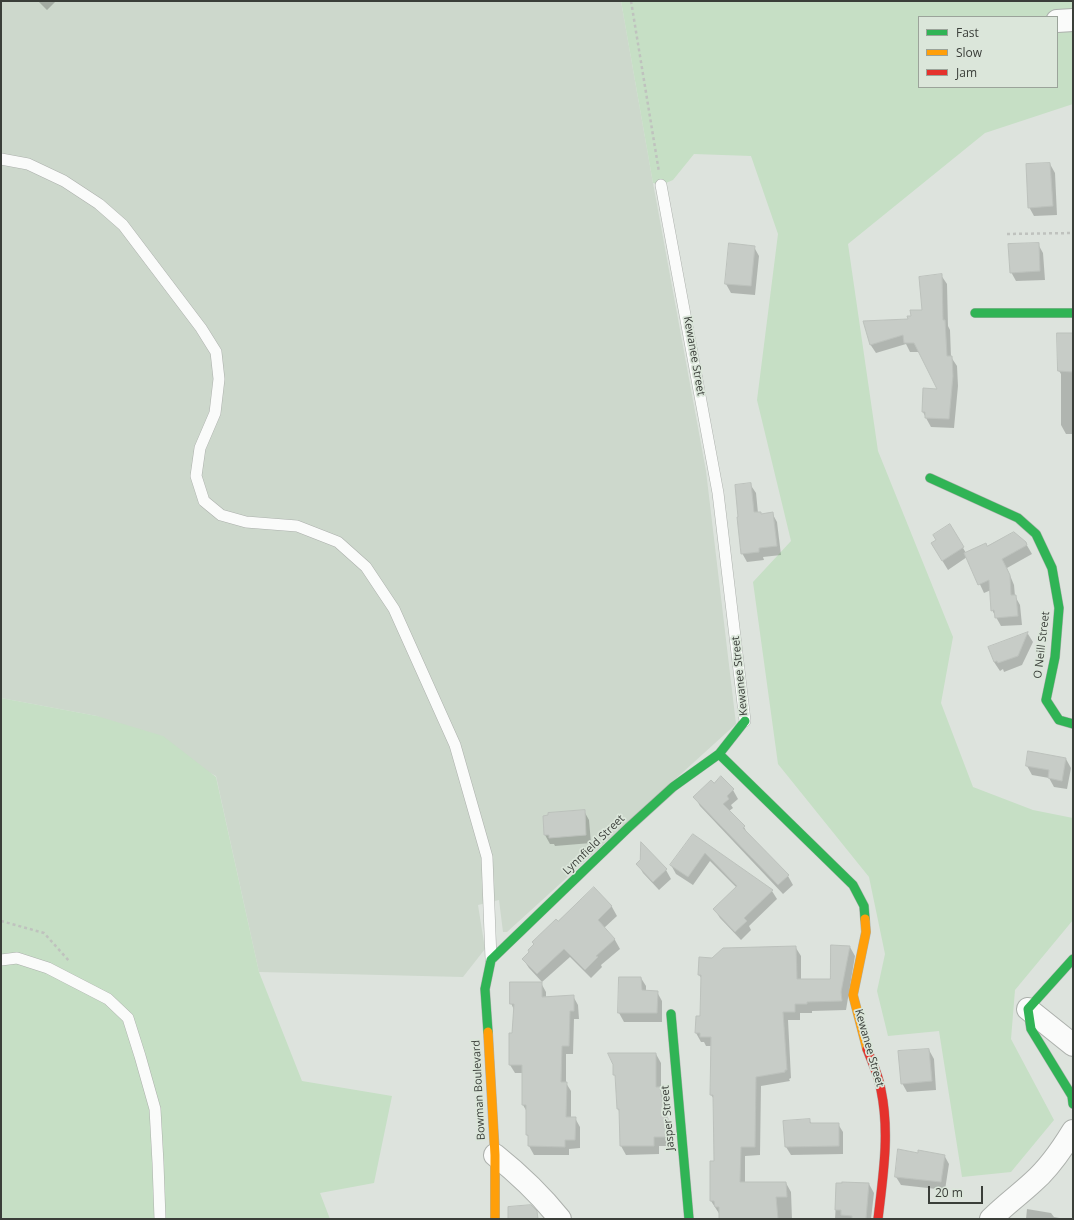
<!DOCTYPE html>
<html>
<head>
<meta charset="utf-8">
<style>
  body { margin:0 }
  #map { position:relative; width:1074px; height:1220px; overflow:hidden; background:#dde3dd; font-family:"Open Sans",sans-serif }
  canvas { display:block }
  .frame { position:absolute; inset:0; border:2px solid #3a3e39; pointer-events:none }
  .legend { position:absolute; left:918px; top:16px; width:140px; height:72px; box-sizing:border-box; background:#dbe6da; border:1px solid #9ba39a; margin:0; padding:5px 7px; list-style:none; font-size:12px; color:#3a3e39 }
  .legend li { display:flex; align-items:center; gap:8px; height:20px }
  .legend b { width:20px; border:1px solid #9ba39a }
  .scale { position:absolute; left:928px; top:1186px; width:55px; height:18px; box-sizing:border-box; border:2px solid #3a3e39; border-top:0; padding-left:5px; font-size:12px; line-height:14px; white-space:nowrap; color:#3a3e39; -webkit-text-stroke:3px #dbe6da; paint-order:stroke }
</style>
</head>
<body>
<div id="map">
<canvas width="1074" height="1220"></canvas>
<div class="frame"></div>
<ul class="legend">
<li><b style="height:5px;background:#30b455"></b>Fast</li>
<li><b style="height:5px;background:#ff9f0a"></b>Slow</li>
<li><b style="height:5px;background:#e5322d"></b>Jam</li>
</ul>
<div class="scale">20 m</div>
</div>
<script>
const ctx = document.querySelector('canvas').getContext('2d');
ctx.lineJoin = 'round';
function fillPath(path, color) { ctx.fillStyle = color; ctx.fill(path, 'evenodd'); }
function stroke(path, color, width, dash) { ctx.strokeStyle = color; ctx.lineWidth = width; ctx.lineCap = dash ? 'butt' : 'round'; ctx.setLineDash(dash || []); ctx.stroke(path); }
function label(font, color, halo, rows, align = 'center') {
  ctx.font = font + ' "Open Sans",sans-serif'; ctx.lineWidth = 3.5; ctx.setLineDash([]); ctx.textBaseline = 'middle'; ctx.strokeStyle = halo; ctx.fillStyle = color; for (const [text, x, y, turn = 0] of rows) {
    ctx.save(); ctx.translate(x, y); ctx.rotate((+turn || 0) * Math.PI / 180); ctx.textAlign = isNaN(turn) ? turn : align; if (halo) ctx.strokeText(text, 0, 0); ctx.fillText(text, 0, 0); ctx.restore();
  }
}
fillPath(new Path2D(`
  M1,1H621L653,183L706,471L736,724L507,932H503L499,900L478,905L485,949L463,977L259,972L216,776L97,716L1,698Z`), '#cdd8cc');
fillPath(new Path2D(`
  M621,1H1073V104L985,133L848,244L878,451L953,637L941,703L973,787L1033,810L1073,818V920L1015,990L1011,1039L1054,1120L1011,1172L962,1177L939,1031L888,1036L877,991L885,954L869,877L778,764L753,582L791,541L757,400L778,234L751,156L694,154L673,180L661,185L653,183ZM919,17H1057V87H919Z
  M1,698L97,716L163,736L216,777L259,972L302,1081L392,1096L374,1183L320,1193L330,1219H1Z`), '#c6dfc5');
fillPath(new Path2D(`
  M38,1H56L47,10Z
  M1050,164L1055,173L1057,215L1034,216L1029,207Z
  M1038,244L1043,253L1045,280L1016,281L1011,272Z
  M754,247L759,256L755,295L731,293L726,284Z
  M941,275L947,284L948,326L950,330L951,357L957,366L958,386L954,428L931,427L926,418L923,412L939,390L919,352H910L906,344L876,353L870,344L923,311Z
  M1073,334V434H1066L1061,425V374L1059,371Z
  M750,484L756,493L758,513L761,515L772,513L777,522L781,555L763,557L764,560L747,562L742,553L740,518Z
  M950,526L966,553L987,548L1025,542L1032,554L1007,568L1014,585L1015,596L1020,605L1022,625L1001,626L992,610L991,590L984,593L967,557L948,570L937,552V541Z
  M1028,634L1033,642L1022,665L1004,672L1003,669L1000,671L994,662L990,647Z
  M1066,759L1071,768L1067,789L1054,787L1049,778L1032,775L1027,766Z
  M714,784L733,790L738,799L731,805L733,808L729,811L744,827L749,836L788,876L793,885L783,894L700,806L695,797Z
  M584,811L589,820L591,843L555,846L554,844H550L545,835L544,817Z
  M693,835L772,891L777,899L749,926L751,930L741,940L720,918L715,910L737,888L710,861L693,885L676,874L671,865Z
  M642,844L666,870L671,879L659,890L643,873L638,864L641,861Z
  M594,889L612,907L617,916L604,928L615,940L620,949L601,965L602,967L591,978L570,957L542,982L529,968L523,959L558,923Z
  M850,947L855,956L846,1010L812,1011V1013H800V1020H788L791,1078L789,1079L790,1081L761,1086L760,1155L745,1156V1183H786L791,1192L792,1219H720V1215L711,1201V1162H715L714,1099L711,1095L712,1046H706L704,1042H701L696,1033L697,1017H701L702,979L699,975L712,959L796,948L801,956V980H831Z
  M641,978L646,986V991L657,992L662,1001V1022H624L619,1013Z
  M541,983L546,992V997L573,996L578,1005L579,1019H574L573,1054H566V1083L571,1091V1118H575L580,1127V1148L569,1149V1155H534L529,1146V1138L527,1135V1112L523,1105V1073H515L510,1065L514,1010L511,1003Z
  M929,1050L934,1059L936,1090L907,1092L902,1083Z
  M656,1054L661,1063V1091L665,1097L668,1121L672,1128L674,1146H659V1154L626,1155L621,1146L620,1113L618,1109L616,1078L614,1074Z
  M809,1120L812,1124H838L843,1132V1154L791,1155L786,1147Z
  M919,1154L944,1155L949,1164L945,1190L901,1185L896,1177Z
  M837,1184H869L874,1193L871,1219H835Z
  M1027,1209L1051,1213L1054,1217L1065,1219H1026Z`), '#0003');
const building = new Path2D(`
  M1050,163L1053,206L1028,208L1026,164Z
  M729,243L755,246L751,286L725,284Z
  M1039,243L1040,271L1010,273L1008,244Z
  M942,274L943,320H945L947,356H952L953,376L949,419L925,418V412H922L923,388L937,389L914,343H904L903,335L870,345L863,321L908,319L907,316H911L910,310H922L919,277Z
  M1057,333H1073V372L1058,371Z
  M751,483L754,512H761V514L773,512L777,546L759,548V552L741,554L737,517H738L735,485Z
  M950,524L964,547L942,561L931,543L936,540L933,535Z
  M1014,532L1026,542L1027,545L1002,559L1010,575L1011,595H1016L1018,616L995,618L994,610L991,611L989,580L978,585L964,553L986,543L987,546Z
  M1028,632L1018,656L998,663L997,661L994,662L988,647Z
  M1028,751L1066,758L1062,781L1048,778L1049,770L1026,766Z
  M721,776L734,789L727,796L729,799L723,804L745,826L743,828L789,875L778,885L693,797L711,780L714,783Z
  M585,810L586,835L549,838V835H544L543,816L548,815V813Z
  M693,834L773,890L744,918L747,921L735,932L713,909L737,886L705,853L688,877L670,865Z
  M641,842L667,869L653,882L636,864L640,860Z
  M594,887L612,906L598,920L615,939L596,956L598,957L585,970L564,949L537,974L522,959L529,952L528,950L534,944L532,942L556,919L558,921Z
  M831,945L850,946L841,992L842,1001L807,1002V1004H795V1012H783L787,1070H785V1072L756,1077L755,1147H741L740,1182H786L787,1197H776L778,1219H719V1207H715L714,1201H710V1161H714L713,1095H710L711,1037H700V1033H695L696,1016H700L701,975H698L699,957L712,958L723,948L796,946L797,979H830Z
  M619,977H641L642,990L658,991L657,1013H618Z
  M510,982H542V997L574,995V1011H570L569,1046H562L561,1082H567L566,1117H576L575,1140H565V1147L528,1146V1135H526V1105H522V1065H509V1033H512L514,1004H510Z
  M929,1049L932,1081L901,1084L898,1051Z
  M608,1053H656V1087H660L665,1118H668L669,1137H654V1146H620L619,1109H617L615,1075H613V1065Z
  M810,1119V1123H839V1146L785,1147L783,1121Z
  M898,1149L918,1153V1150L945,1155L941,1182L895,1177Z
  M842,1182L869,1183L866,1219H852V1216L841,1215V1210H835L836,1183H842Z
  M531,1205L537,1211L538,1219H508V1207Z`);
fillPath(building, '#c7ccc7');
stroke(building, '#bcc1bc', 1);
const lane = new Path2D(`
  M1,159L28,164L64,181L99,204L123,225L201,328L216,352L219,379L215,413L200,448L196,476L204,501L221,515L246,522L297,526L338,542L366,567L394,609L455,745L487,857L491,959
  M661,185L718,493L745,721
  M1,960L17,958L48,968L108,999L128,1018L140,1056L155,1109L158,1163L160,1219`);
const street = new Path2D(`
  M1057,21L1073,20
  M1028,1009L1073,1045
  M495,1155C520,1175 540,1194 560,1219
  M991,1219C1005,1205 1019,1195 1033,1182C1049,1168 1062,1149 1073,1131`);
const fast = new Path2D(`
  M975,313H1073
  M930,478L1018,518L1036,534L1052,568L1059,608L1055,657L1046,700L1059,720L1073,724
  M745,721L719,754L853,885L864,906L865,919
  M1073,959L1028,1009L1031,1029L1072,1096L1073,1104
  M671,1014L689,1219
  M488,1032L485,989L491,960L629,827L673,787L719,754`);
const slow = new Path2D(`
  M865,919L866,932L853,995L867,1049
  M488,1032L495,1155V1219`);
const jam = new Path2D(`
  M867,1049C872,1062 879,1076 881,1090C890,1133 883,1176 878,1219`);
stroke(lane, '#acb0ac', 12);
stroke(street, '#acb0ac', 24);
stroke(fast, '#acb0ac', 10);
stroke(slow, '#acb0ac', 10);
stroke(jam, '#acb0ac', 10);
stroke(new Path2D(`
  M631,1L659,172
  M1007,234L1073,233
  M1,921L44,933L70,962`), '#bfc2be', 2.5, [3, 3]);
stroke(lane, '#fafbfa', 11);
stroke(street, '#fafbfa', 22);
stroke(fast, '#30b455', 9);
stroke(slow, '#ff9f0a', 9);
stroke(jam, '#e5322d', 9);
label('11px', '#3a3e39', '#dbe6da', [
  ["Kewanee Street",694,356,80],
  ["O Neill Street",1042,645,-83],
  ["Kewanee Street",740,676,-96],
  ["Lynnfield Street",594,845,-44],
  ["Kewanee Street",869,1048,74],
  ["Bowman Boulevard",479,1090,-93],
  ["Jasper Street",668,1118,-95]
]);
</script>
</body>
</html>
